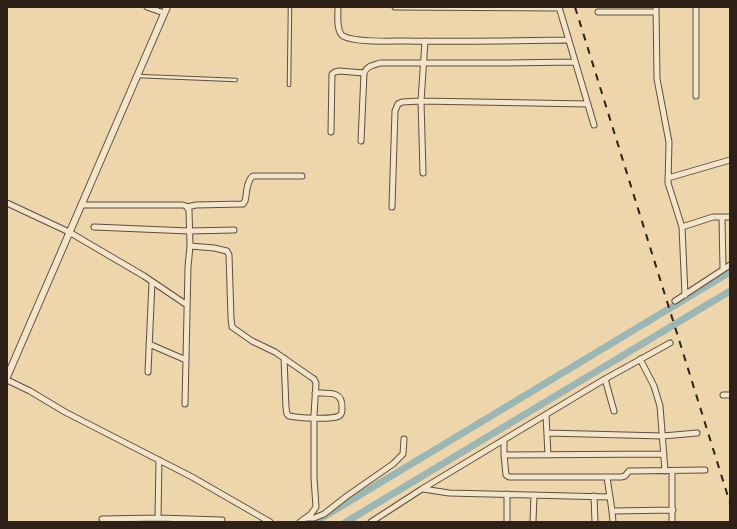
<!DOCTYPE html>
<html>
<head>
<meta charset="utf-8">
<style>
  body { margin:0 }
  #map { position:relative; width:737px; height:529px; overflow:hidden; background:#eed6ac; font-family:Vollkorn,serif }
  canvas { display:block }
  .frame { position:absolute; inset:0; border:8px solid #2f2018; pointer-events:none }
</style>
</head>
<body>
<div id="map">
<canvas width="737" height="529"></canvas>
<div class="frame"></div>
</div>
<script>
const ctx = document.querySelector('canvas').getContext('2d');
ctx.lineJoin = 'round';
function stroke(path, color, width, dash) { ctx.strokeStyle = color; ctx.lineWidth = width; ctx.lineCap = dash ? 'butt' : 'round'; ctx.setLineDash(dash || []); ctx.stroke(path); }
stroke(new Path2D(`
  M315,522L730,272
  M346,522L730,291`), '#9cb7b3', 7);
const service = new Path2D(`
  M138,76L236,80
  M289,85L290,7`);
const minor = new Path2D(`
  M147,7L164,13
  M338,7C338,15 336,31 343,36C356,43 391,41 407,41C461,42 514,41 568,40
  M395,7L559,8
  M559,7L594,125
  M656,7L657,79L669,142L668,183L682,227L685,295
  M598,12H656
  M696,96V7
  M331,132L332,74L335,72L339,71L364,73
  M361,141L364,73C367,66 373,65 380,63H507L575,62
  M423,173L421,101L425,41
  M668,178L730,160
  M7,203L69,232L144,276L187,305
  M81,205H183L186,206L189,210L190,246L188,267L185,404
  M187,207L196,205L243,204L245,201C247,194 246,181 253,176H302
  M392,207L395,111L398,104L402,102L421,101L588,104
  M722,217L723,269
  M94,227L189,231L234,230
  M682,227L713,217H730
  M190,246L214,248L227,251L229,255L231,318L232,327L252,341L275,352L311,377L314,379L316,383L314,415V478L316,507L311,514L300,522
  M675,301L730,265
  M149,344L186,360
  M284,358L286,408L287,414L289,416C299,418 331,420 339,416C342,414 342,412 342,408C343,391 329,393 315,393
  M640,359L654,386L660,406L665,471
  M148,372L152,282
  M605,379L614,411
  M7,380L30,391L65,412L192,477L270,522
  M723,395H730
  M546,415L548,455
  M547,433L663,436L697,433
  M504,440V455L664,454
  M504,455L506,475L509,477H621L625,476L629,471L705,470
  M672,471V522
  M607,477C609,492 612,507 613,522
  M423,489L449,493L609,497
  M507,494V522
  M594,496L595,522
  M613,511L673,510
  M158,518L159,460
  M306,518H314L324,514L347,496L393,464L403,454L404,439
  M102,519L158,518L222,520
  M371,522L422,489L605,379L670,343
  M533,522L534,495`);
const tertiary = new Path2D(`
  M7,377L167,7`);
stroke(service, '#5f4e3d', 4.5);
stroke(minor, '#5f4e3d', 7);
stroke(tertiary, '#5f4e3d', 8);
stroke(service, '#f4e4c9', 2.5);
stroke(minor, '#f4e4c9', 5);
stroke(tertiary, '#f4e4c9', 6);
stroke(new Path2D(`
  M575,7L730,503`), '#2f2018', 2, [7, 7]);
</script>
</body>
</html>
